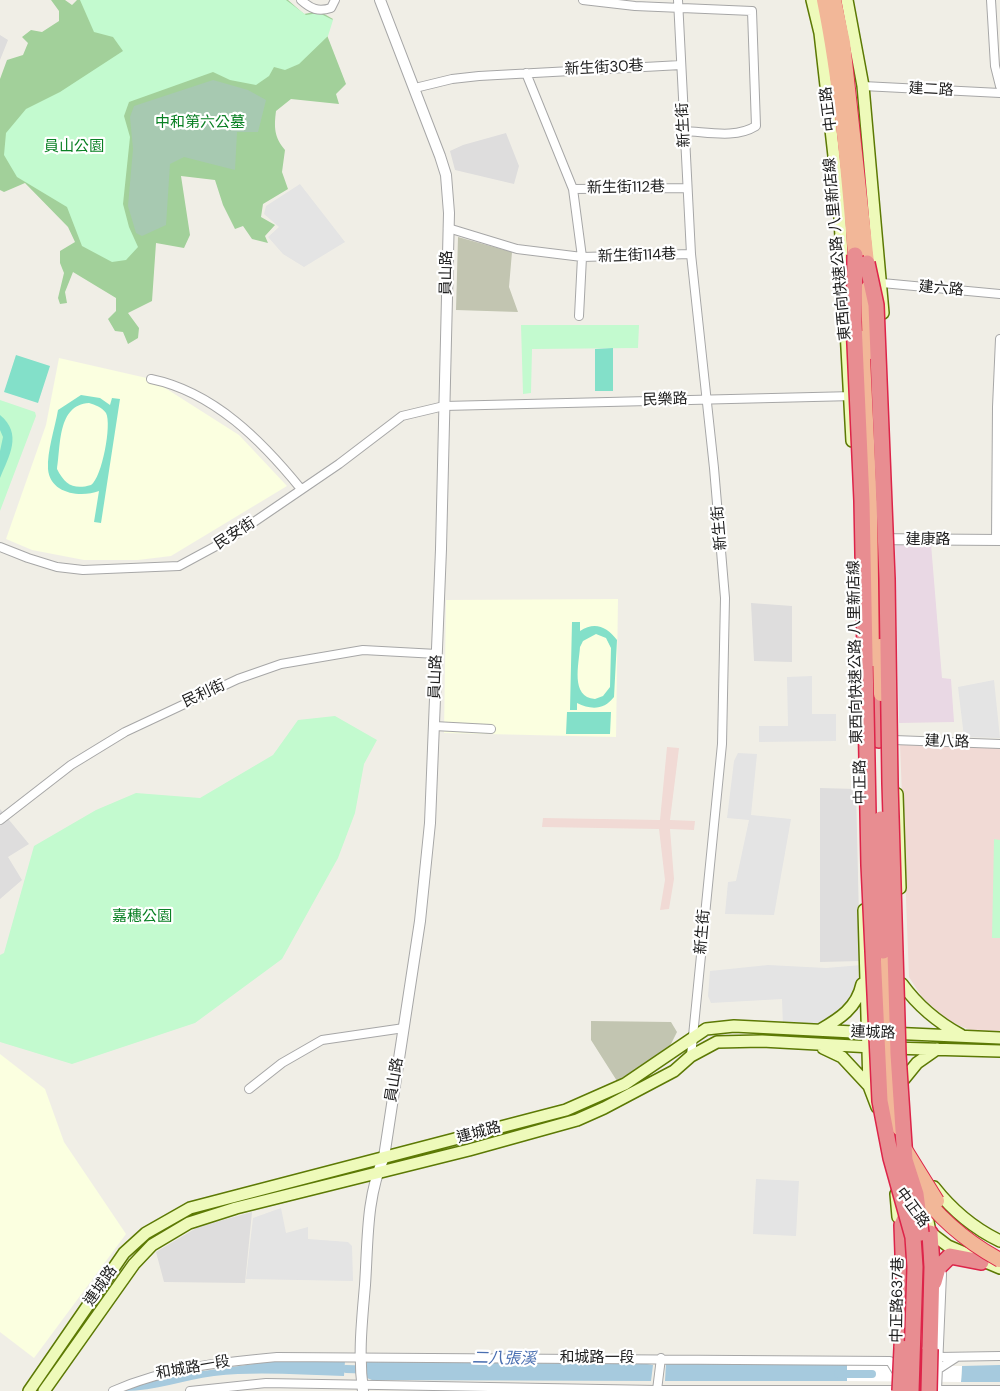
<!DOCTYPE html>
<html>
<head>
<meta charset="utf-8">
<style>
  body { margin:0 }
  canvas { display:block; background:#f0eee6 }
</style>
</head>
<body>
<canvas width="1000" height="1391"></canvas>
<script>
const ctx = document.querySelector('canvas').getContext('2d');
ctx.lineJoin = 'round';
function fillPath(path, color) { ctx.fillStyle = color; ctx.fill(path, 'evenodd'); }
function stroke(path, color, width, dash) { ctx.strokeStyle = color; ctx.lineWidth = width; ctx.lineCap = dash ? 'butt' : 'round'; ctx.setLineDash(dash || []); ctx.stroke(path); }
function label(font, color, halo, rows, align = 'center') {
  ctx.font = font + ' "DM Sans","Noto Sans TC",sans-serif'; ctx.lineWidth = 4.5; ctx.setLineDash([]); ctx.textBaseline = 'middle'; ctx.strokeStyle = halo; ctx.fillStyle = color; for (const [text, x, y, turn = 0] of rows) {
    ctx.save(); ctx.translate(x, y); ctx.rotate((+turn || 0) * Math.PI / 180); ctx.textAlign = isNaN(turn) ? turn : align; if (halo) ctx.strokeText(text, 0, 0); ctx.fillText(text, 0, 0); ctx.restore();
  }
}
fillPath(new Path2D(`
  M0,35L8,40L0,60Z
  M506,133L519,166L514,184L455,170L450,151L463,145Z
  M751,603L792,606V662L754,661Z
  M820,788L856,789L860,961L820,962Z
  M0,809L29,844L8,857L22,880L0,899Z
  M252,1212L245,1283L164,1282L156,1252L198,1227Z`), '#dedddd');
fillPath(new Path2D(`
  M900,744L1000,748V1032L973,1031L948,1021L922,997L909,977Z
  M667,747L679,748L670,820L695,821L694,830L670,829L674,879L669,909L660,910L665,880L659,829L542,827L543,818L660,820Z`), '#f1dad5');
fillPath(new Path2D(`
  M931,544L942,678L951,679L954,722L899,723L895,545Z`), '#e9d8e4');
fillPath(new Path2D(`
  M59,358L151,379L239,435L287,486L171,556L138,560H84L32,550L6,539L46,425Z
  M618,599L616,737L444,733L446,600Z
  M0,1054L45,1089L64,1142L126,1234L34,1358L0,1332Z`), '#fbffe0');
fillPath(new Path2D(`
  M458,237L512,252L509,287L518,312L456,310Z
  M591,1021L671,1022L677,1032L669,1048L617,1081L591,1040Z`), '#c2c5b1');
fillPath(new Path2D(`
  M51,0H65L72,5L77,0H288L304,14L319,11L333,19L325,30L346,84L336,94L339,104L291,99L276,111C274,127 274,137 285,150L282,172L288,189L263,204L261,217L275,225L265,236L268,243L252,239L243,226L235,229L223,205L215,180L181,176L190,235L184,248L156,243L152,301L128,313L139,328L138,338L128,344L123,332L115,331L108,319L116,311V298L73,272L65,292L67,303L60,304L58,298L64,273L60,263V251L75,242L68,227L25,183L4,192L0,190V79L7,60L23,55L28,43L22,37L31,30L42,32L59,21V11Z`), '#a2d09a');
fillPath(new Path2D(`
  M213,80L248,90L266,100L258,132H237L235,170L184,157L170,164L166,225L142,236L136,233L128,206L133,149L130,117L134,106Z`), '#a7c9b1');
fillPath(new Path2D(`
  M80,0H286L306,15L319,13L333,20L328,36L299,64L285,70L274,67L269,76L256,85L230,80L213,72L129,102L124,116L130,137L123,204L129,227L138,247L126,260L112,262L82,246L67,207L17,177L4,155L6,133L26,109L60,92L123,51L113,37L94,32Z
  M521,325H639L638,348L532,349L531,393L523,394Z
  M0,400L35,412L36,416L0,511Z
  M335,716L377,740L364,764L355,813L338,858L282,959L195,1023L72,1064L0,1042V955L4,953L34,846L96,810L136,793L200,798L273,755L298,720Z
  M994,839L1000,840V938H992Z`), '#c3facf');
fillPath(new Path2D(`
  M613,348V391H595V349Z
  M16,355L50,366L38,403L4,392Z
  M81,395L100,398L110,405L112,398L120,399L101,523L94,522L99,491C81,498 50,494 48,469C47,451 55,428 58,410ZM89,403C95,405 102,407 106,413C112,424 102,478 91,485C74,490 65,485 57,469C61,446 57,405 89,403Z
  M0,415C23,434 9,456 0,478V451L3,437L0,430Z
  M572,622H580V631C595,621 607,627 617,640L614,697C604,710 591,710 577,703V710H570ZM596,634L606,638L611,648L610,687L603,696L595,699C570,697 579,664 580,647L583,641Z
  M567,712H611L610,734H566Z`), '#83e0c9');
fillPath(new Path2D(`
  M300,184L345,242L304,267L283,254L268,237L279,227L264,214L266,206Z
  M812,676V714H836V741L759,742V726H788L787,677Z
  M994,680L1000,738L964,737L958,687Z
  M738,753L757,754L751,815L791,819L774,915L725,914L728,882L736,881L749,820L727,818L734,761Z
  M768,965L826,968L862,965L865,979L857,997L828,1023L783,1027L782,999L711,1003L708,996L710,971Z
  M756,1179L799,1181L796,1236L753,1234Z
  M281,1208L286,1233L308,1227V1239L348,1242L352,1246L353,1281L246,1279L253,1218Z`), '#e4e4e4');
fillPath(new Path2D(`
  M275,1361H345L344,1376C301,1375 257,1371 214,1376C183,1380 156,1391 124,1391L160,1377Z
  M367,1362L647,1364L653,1365L651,1381L372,1380L367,1378Z
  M666,1363L847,1365V1381H665Z
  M1000,1365V1382H961L962,1366Z`), '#a6cade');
fillPath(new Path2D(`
  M847,1365L962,1366L961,1382L847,1381Z`), '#fff');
stroke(new Path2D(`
  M346,1369L377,1370
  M838,1374H872`), '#a6cade', 8);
const minor = new Path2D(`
  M301,0C311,9 318,12 331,8L335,0
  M583,0L635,6L752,11L756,126C735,139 708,132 684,131
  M678,0L691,254L714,468L725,598L722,744L691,1056
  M991,0L995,66L1000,86
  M526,73L573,189
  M863,86L1000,93
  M415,88L452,79L479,76L681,65
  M448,228L517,249L582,257L691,254
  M882,283L1000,294
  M579,316L582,257L573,189L687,188
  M151,379C214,392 262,441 301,489
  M996,540L997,407L1000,339
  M0,547L28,558L57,567L83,570L179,566L229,539L339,464L402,416L444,406L854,396
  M434,726L491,729
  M894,740L1000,744
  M0,820L71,765L125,732L238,679L281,664L363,650L437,654
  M249,1089L282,1063L322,1040L404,1028
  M938,1357L1000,1356
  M911,1370H937L957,1357
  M657,1390L661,1358
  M937,1390L942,1274
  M113,1391C165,1368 221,1362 277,1357L890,1361L896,1371
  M190,1391L266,1383L657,1390H1000`);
const tertiary = new Path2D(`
  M864,539L1000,540
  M363,1391C358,1354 362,1321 365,1285C368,1242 366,1197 384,1157L420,921L430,823L441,549L449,213L446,175L440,156L380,0`);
const secondary = new Path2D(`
  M812,0L820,33L839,200L852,441
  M847,0L863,86L883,313
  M897,794L900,888
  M864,910L869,1086L877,1107
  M902,984C918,1006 937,1022 961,1035
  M820,1030C839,1019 857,1008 862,984
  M889,1033L1000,1038
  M823,1048L842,1057L869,1086
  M891,1048L1000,1051
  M904,1079L917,1063L937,1049
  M934,1187C952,1210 973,1228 1000,1241
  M896,1194L898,1217
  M924,1198L930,1233
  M927,1230L948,1246L1000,1268
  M29,1391L124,1253L146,1233L190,1208L566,1110L625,1084L706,1029L734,1026L873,1033
  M44,1391L134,1264L152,1245L189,1223L236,1208L469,1150L577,1120L604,1108L674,1071L691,1056L717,1042L762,1041L872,1047`);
const trunk = new Path2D(`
  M824,0C841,84 848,170 855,255
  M834,0L843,43L867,263`);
const motorway = new Path2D(`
  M878,681L879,740
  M930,1233L932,1267L930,1349
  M934,1282L938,1268L950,1256L981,1262
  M902,1348L904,1282L902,1225L905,1218L912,1211`);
stroke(minor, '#a7a7a7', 10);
stroke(tertiary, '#a7a7a7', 12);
stroke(secondary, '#5c7904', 14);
stroke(trunk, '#dd2449', 16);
stroke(motorway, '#dd2449', 18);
stroke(minor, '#fff', 8);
stroke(tertiary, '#fff', 10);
stroke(secondary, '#eefaba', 11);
stroke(trunk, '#f2b798', 14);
stroke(motorway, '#e88d91', 15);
const trunkBridge = new Path2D(`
  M868,288L870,352
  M862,338L870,502L872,659
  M880,646L881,694
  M887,938L890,1087L899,1128
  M906,1151L937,1201
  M914,1184C937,1217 965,1241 1000,1260`);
const motorwayBridge = new Path2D(`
  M855,255L854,322L862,501L869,865L880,1101L891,1158L913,1237L915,1267L911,1391
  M867,263L876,305L887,579L890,783L898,1054L905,1160L916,1194L921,1233
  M881,819L883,951
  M900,1391L902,1348
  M929,1391L930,1349`);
stroke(trunkBridge, '#dd2449', 16, []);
stroke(motorwayBridge, '#dd2449', 18, []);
stroke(trunkBridge, '#f2b798', 14);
stroke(motorwayBridge, '#e88d91', 15);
label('15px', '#202020', '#fff', [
  ["新生街30巷",604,68,-3],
  ["建二路",931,90,3],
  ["中正路",829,109,-97],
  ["新生街",684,125,-93],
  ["新生街112巷",626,188,-1],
  ["東西向快速公路 八里新店線",838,249,-95],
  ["新生街114巷",637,256,-2],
  ["員山路",447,273,-89],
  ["建六路",941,289,5],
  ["民樂路",665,400,-2],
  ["新生街",720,528,-95],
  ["民安街",235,534,-33],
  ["建康路",928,540],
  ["東西向快速公路 八里新店線",856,652,-91],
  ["員山路",436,677,-88],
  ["民利街",204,694,-25],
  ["建八路",947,742,2],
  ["中正路",861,782,-91],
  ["新生街",703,932,-85],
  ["連城路",873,1033,2],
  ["員山路",395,1080,-81],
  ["連城路",479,1133,-15],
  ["中正路",912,1208,54],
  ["連城路",101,1286,-55],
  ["中正路637巷",898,1300,-89],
  ["和城路一段",597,1358],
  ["和城路一段",193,1368,-10]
]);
label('15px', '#0b8125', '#fff', [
  ["中和第六公墓",200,123],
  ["員山公園",74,147],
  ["嘉穗公園",142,917]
]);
label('italic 16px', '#4a6fb1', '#fff', [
  ["二八張溪",504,1359,1]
]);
</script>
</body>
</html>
